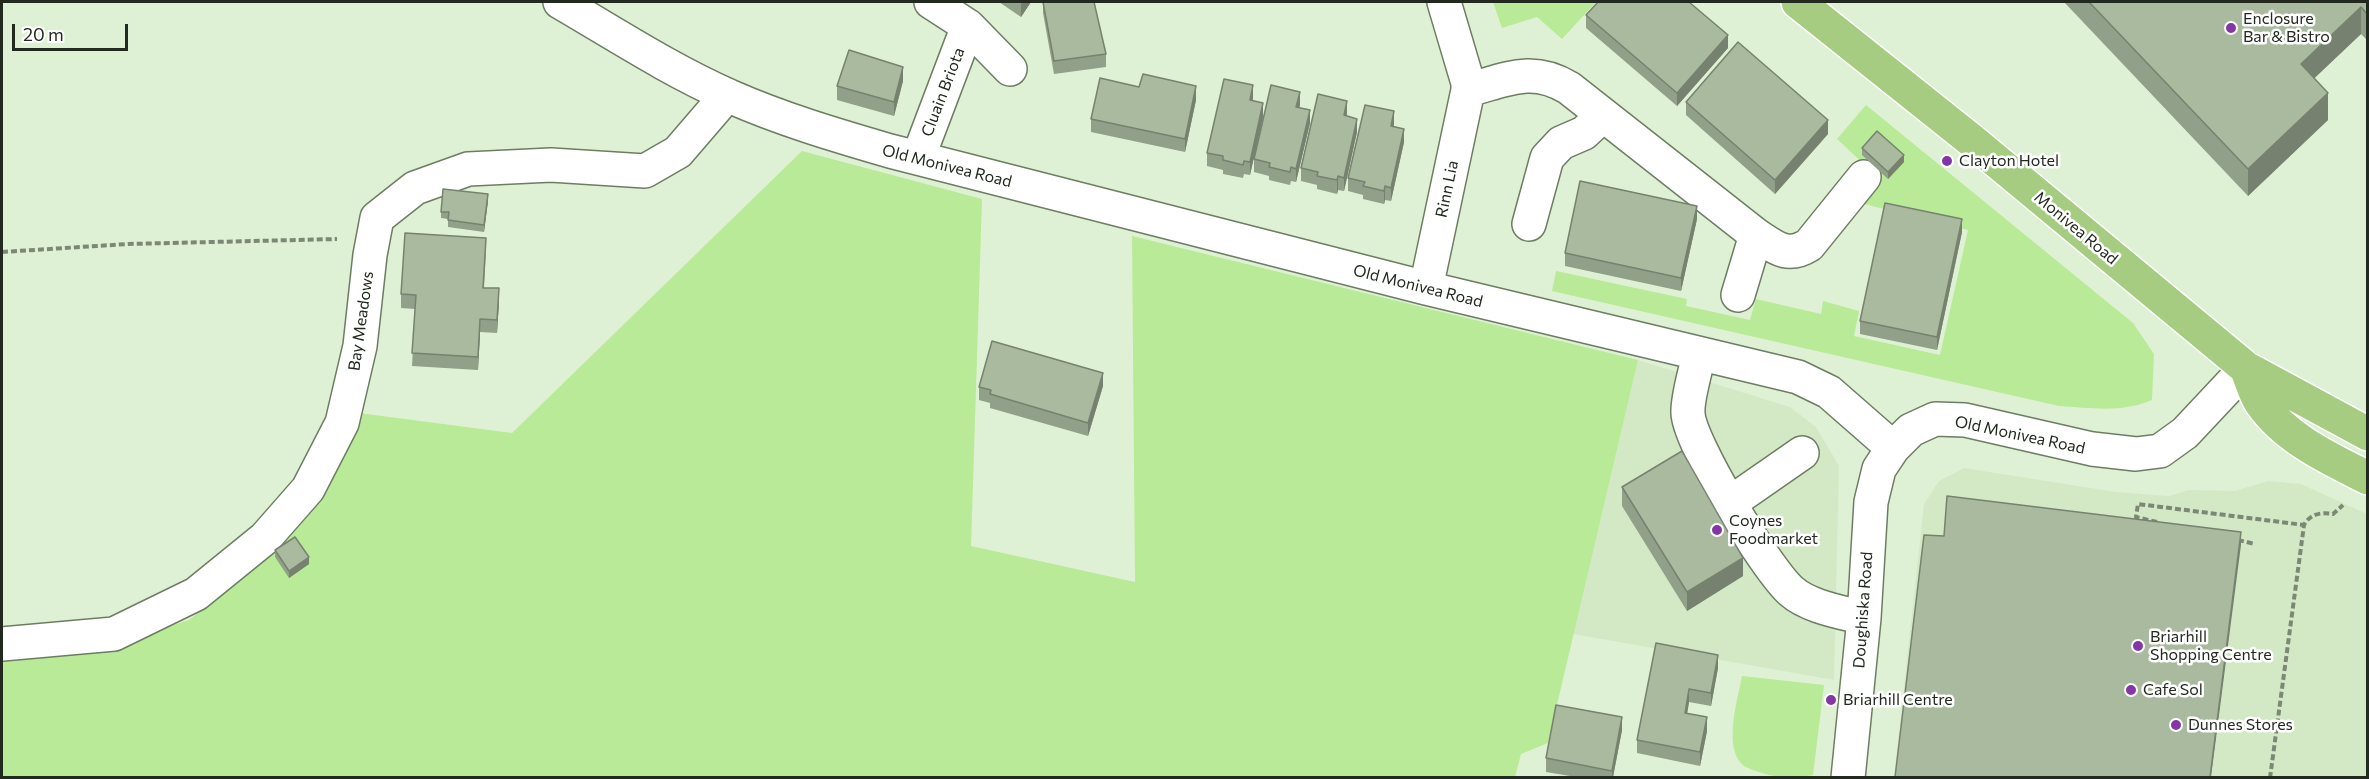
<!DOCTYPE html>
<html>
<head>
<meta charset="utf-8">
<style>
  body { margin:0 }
  #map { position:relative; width:2369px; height:779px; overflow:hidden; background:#dff1d4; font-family:Commissioner,sans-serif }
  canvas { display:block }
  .frame { position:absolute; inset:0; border:3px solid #22291e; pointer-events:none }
  .scale { position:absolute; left:12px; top:24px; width:116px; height:27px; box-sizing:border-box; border:3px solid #22291e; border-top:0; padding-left:8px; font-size:18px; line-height:21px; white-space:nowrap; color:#22291e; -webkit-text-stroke:4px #fff; paint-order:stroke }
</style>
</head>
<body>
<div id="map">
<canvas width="2369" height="779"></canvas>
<div class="frame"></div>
<div class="scale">20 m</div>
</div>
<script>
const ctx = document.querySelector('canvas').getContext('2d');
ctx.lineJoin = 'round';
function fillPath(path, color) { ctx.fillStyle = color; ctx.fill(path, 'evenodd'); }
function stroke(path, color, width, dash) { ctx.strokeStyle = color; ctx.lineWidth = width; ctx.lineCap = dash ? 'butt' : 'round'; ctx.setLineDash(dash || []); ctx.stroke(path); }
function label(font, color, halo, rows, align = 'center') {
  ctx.font = font + ' Commissioner,sans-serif'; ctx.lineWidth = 5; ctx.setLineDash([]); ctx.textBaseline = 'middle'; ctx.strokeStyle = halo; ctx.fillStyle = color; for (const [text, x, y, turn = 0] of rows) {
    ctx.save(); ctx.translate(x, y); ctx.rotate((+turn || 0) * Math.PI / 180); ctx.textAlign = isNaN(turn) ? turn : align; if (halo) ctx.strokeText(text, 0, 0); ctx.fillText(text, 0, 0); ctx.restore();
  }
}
fillPath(new Path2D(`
  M1638,360L1790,407L1816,427L1839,466L1834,680L1573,634Z
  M1964,468L2116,492L2169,496L2189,490L2235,491L2268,481L2301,484L2367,514V777L1894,778L1924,504L1939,481Z`), '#d3e9c5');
fillPath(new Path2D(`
  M1493,2H1596L1562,39L1537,17L1502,28Z
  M1866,105L2133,323L2154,354L2152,400C2121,413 2092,408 2059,406L1552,291L1556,271L1687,299L1686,306L1750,320L1756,299L1821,314L1823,301L1859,311L1854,336L1940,355L1968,230L1860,203L1881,180L1837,139Z
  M802,151L982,199L971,546L1135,582L1132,236L1638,360L1548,743L1521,754L1515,777L2,778V657L107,646L189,620L269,555L326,493L359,413L512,433Z
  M1742,676L1824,685L1813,775C1796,779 1778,778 1762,773C1756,771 1749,769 1744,766C1722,749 1738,699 1742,676Z`), '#b9ea97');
const minor = new Path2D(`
  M560,2C615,34 670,70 729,96C781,119 835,135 890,151L1426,288L1798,377L1829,392L1893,448
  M1444,2L1468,83V90
  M968,26L1010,69
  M918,158L968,26L931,2
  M1529,224L1547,158L1561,143L1584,133L1602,116
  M1426,288L1468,90C1506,80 1532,65 1569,88L1756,235C1775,247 1787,259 1809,245L1864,177
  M1738,295L1756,235
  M1699,354C1696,370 1687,398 1688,413C1689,443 1767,570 1791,591C1809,607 1841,612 1864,618
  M1730,503L1802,453
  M2,644L114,634L196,594L265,538L308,489L342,423L360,346L370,255L377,218L415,188L468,169L551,165L645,171L678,152L727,95
  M1848,778L1864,618L1871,502L1879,469L1893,448L1911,430L1935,419L1965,420L2092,449L2136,454L2160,451L2185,433L2246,368`);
const major = new Path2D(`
  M1798,2L1971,140L2246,368L2368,434
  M2246,368C2251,379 2254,393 2261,403C2286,439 2330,459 2368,478`);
stroke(minor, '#6d7d63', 36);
stroke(major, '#fff', 36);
stroke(new Path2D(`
  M2,252L128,244L337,239
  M2157,522L2136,517L2138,504L2304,525
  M2238,540L2255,544
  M2270,778L2304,525C2310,514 2320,512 2333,514L2343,505`), '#7c8875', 4, [6, 3]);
stroke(minor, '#fff', 33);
stroke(major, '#a5cc80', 33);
fillPath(new Path2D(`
  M999,2H1031L1021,17Z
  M1043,2L1106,54V67L1054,74L1043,13Z
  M2064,2H2367V40L2361,34L2314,78L2328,120L2248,196Z
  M1586,15L1728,48L1677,106L1586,28Z
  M903,81L894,116L837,100V86Z
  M1139,87L1196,100L1185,152L1091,132V119Z
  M1253,99L1252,101L1263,117L1250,175L1244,174L1243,178L1223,174V170L1207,166V153Z
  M1686,102L1828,134L1775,194L1686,115Z
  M1300,105L1299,107L1310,123L1296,182L1291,181L1290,185L1269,180V176L1254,172V159Z
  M1347,114L1346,116L1357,132L1344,191L1338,190L1337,194L1317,189V185L1301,181V168Z
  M1394,124V126L1404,142L1391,201L1385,200L1384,204L1363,199V195L1348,191V178Z
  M1862,148L1904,162L1888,179L1862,155Z
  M488,201L484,232L448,227V219L441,218V212Z
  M1697,219L1681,291L1565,266V253Z
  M1962,232L1937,350L1860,334V321Z
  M486,251L484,288L499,302L497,333L480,332L478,370L412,366L415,309L401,308V294Z
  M1103,386L1088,436L990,408V403L979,400V387Z
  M1622,487L1743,576L1687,611L1622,506Z
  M275,550L309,564L289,578L275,557Z
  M1656,643L1718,668L1711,706L1689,702L1687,714L1707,731L1700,766L1637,753V740Z
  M1622,730L1613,777H1576L1546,772V758Z`), '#91a089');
fillPath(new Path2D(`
  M1023,2H1031L1021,17V4Z
  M2361,7V34L2301,91V64Z
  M1728,35V48L1677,106V93Z
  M903,67V81L894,116V102Z
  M1253,85V99L1250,113V100Z
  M1196,86V100L1185,152V139Z
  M1300,92V105L1296,120V107Z
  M2328,93V120L2248,196V169Z
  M1347,101V114L1344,129V115Z
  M1263,103V117L1250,175V162Z
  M1310,110V123L1296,182V169Z
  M1394,111V124L1391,139V126Z
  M1357,119V132L1344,191V178Z
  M1828,120V134L1775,194V180Z
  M1404,129V142L1391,201V188Z
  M1904,155V162L1888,179V172Z
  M1338,176V190L1337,194V180Z
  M1385,186V200L1384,204V191Z
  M488,194V201L484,232V225Z
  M1697,206V219L1681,291V278Z
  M1962,219V232L1937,350V337Z
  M499,288V302L497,333V320Z
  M480,319V332L478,370V357Z
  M1103,373V386L1088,436V423Z
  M2241,532V545L2211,777H2210Z
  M309,557V564L289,578V571Z
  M1743,558V576L1687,611V592Z
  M1718,655V668L1711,706V693Z
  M1689,689V702L1685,726V713Z
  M1622,717V730L1613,777H1612V771Z
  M1707,717V731L1700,766V752Z`), '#76826f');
const building = new Path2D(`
  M1043,2H1094L1106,54L1054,61Z
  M1598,2H1689L1728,35L1677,93L1586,15Z
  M2089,2H2367V14L2361,7L2301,64L2328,93L2248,169Z
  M1738,42L1828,120L1775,180L1686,102Z
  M849,50L903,67L894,102L837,86Z
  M1143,74L1196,86L1185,139L1091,119L1100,78L1139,87Z
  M1224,79L1253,85L1250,100L1263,103L1250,162L1244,161L1243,165L1223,160V156L1207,153Z
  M1271,85L1300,92L1296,107L1310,110L1296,169L1291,167L1290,172L1269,167L1270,163L1254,159Z
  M1318,94L1347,101L1344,115L1357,119L1344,178L1338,176L1337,180L1317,176L1318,172L1301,168Z
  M1365,105L1394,111L1391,126L1404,129L1391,188L1385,186L1384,191L1363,186L1365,182L1348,178Z
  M1877,131L1904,155L1888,172L1862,148Z
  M1580,181L1697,206L1681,278L1565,253Z
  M443,189L488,194L484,225L448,220L449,212H441Z
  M1885,203L1962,219L1937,337L1860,321Z
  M405,233L486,238L483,288H499L497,320L480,319L478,357L412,353L416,295L401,294Z
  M992,341L1103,373L1088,423L990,394L991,390L979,387Z
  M1682,451L1743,558L1687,592L1622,487Z
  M1947,496L2241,532L2210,777H1895L1924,535L1944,536Z
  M295,537L309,557L289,571L275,550Z
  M1656,643L1718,655L1711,693L1689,689L1685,713L1707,717L1700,752L1637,740Z
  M1556,705L1622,717L1612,771L1546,758Z`);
fillPath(building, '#a9ba9f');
stroke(building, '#76826f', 1.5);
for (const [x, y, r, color] of [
  [2231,28,6,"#8436a7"],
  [1947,161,6,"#8436a7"],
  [1717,530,6,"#8436a7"],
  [2138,646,6,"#8436a7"],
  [2131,690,6,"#8436a7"],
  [1831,700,6,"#8436a7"],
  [2176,725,6,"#8436a7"]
]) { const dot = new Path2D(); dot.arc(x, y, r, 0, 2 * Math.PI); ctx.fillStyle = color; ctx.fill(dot); stroke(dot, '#fff', 2); }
label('16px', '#22291e', '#fff', [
  ["Enclosure",2243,19],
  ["Bar & Bistro",2243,37],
  ["Clayton Hotel",1959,161],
  ["Coynes",1729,521],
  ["Foodmarket",1729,539],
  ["Briarhill",2150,637],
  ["Shopping Centre",2150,655],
  ["Cafe Sol",2143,690],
  ["Briarhill Centre",1843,700],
  ["Dunnes Stores",2188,725]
], 'left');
label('16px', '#22291e', '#fff', [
  ["Cluain Briota",943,92,-69],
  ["Old Monivea Road",947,166,14],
  ["Rinn Lia",1447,189,-78],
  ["Monivea Road",2076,228,40],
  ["Old Monivea Road",1418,286,14],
  ["Bay Meadows",361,321,-82],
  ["Old Monivea Road",2020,435,12],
  ["Doughiska Road",1863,610,-86]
]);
</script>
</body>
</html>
